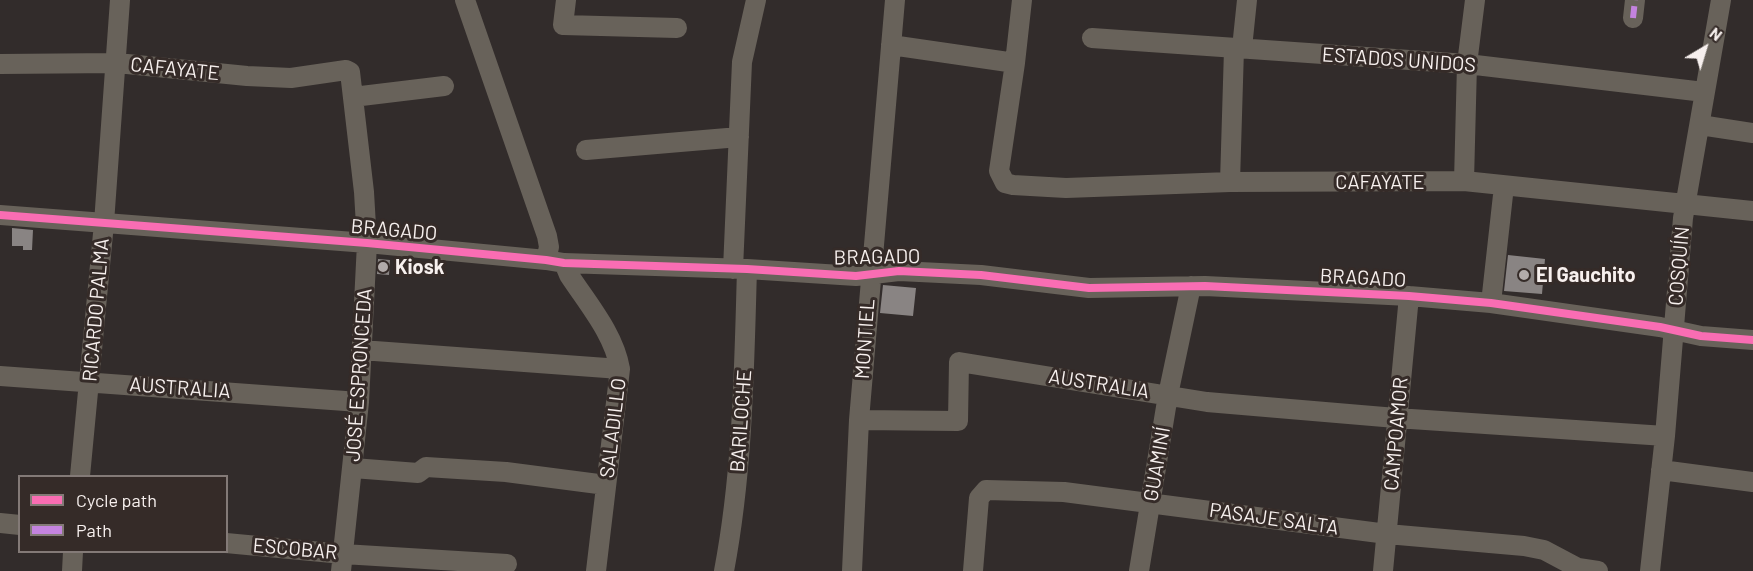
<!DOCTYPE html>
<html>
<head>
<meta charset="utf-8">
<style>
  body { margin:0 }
  #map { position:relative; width:1753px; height:571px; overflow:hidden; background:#322c2b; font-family:Barlow,sans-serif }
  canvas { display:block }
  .legend { position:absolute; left:18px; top:475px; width:210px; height:78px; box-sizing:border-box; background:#352b28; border:2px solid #837a77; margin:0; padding:8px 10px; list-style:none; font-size:18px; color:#f7f0ee }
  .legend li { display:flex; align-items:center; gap:12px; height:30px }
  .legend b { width:30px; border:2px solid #837a77 }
  .north { position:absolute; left:1675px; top:18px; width:60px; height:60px; -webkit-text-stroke:4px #352b28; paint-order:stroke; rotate:38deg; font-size:16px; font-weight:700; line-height:24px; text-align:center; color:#f7f0ee }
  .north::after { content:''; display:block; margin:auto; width:21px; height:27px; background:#f7f0ee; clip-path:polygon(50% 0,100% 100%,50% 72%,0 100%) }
</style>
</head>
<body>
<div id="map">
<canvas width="1753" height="571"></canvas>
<ul class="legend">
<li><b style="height:8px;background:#f96db3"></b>Cycle path</li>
<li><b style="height:8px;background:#c483df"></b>Path</li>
</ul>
<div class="north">N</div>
</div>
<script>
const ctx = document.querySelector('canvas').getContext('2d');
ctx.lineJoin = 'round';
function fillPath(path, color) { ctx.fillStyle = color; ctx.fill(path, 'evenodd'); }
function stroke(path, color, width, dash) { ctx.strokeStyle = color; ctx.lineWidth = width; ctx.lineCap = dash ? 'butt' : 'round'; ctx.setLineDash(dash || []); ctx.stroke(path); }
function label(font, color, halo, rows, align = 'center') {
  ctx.font = font + ' Barlow,sans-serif'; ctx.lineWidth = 6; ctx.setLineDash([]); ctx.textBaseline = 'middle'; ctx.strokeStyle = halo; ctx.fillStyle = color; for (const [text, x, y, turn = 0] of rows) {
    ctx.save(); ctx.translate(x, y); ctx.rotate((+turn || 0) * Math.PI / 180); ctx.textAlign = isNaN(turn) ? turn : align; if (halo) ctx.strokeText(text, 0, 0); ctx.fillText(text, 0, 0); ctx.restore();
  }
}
fillPath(new Path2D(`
  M12,228L33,230L32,250H23V246H12Z
  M1508,255L1545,259L1542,294L1504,291Z
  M378,259L390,260L389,275L377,274Z
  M883,285L916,288L913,316L880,313Z`), '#898483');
stroke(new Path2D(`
  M465,0L547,236L549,247L546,260
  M566,0L563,25L677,28
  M1022,0L1015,63L999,171L1005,183L1013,185L1066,188L1230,182L1464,181L1753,211
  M1633,18L1635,0
  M1092,38L1467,64L1704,92
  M891,45L1015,63
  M1242,48L1247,0
  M0,64L117,63L247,76L291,78L346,70L350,72L364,192L367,243L359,402L341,571
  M353,97L444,86
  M1700,125L1753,133
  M586,150L739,137
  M1464,181L1467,64L1475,0
  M1230,182L1234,49
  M0,215L367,243L546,260L564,263L747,269L856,276L899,271L981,275L1089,288L1205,286L1409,296L1491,303L1660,327L1701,336L1753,340
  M564,263L569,275C588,304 614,334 620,369L596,571
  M733,269L742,62L756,0
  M1491,303L1504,186
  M361,350L620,369
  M0,376L359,402
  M859,420L958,421L959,362L1207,402L1396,418L1665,436
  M353,468L418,473L426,467L506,472L606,485
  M1661,470L1753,482
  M80,476L104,223L120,0
  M0,523L20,525
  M226,543L343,554L507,564
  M72,571L73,552
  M724,571C743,471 744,371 747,269
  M852,571L859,420L895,0
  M973,571L979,498L986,490L1064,492L1387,534L1524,546L1544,550L1578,568L1598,571
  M1139,571L1168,395L1191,286
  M1383,571L1409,296
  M1650,571L1665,436L1683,218L1721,0`), '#68625a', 20);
stroke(new Path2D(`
  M1633,18L1635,0`), '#c483df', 6, [12, 6]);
stroke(new Path2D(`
  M0,215L367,243L546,260L564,263L747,269L856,276L899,271L981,275L1089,288L1205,286L1409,296L1491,303L1660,327L1701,336L1753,340`), '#f96db3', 8);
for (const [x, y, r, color] of [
  [383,267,6,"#b2abaa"],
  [1524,275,6,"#b2abaa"]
]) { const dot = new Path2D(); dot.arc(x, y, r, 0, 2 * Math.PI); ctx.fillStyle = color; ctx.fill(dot); stroke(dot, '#352b28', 2); }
label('20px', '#f7f0ee', '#352b28', [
  ["ESTADOS UNIDOS",1399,60,4],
  ["CAFAYATE",175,69,6],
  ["CAFAYATE",1380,182],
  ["BRAGADO",394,230,5],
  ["BRAGADO",877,257,-1],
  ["COSQUÍN",1679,266,-85],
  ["BRAGADO",1363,278,3],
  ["RICARDO PALMA",96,310,-85],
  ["MONTIEL",865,339,-86],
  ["JOSÉ ESPRONCEDA",359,375,-86],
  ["AUSTRALIA",1099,384,9],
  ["AUSTRALIA",180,388,4],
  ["BARILOCHE",741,421,-86],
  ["SALADILLO",613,428,-83],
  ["CAMPOAMOR",1396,434,-85],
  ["GUAMINÍ",1157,464,-80],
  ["PASAJE SALTA",1274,519,8],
  ["ESCOBAR",295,549,5]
]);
label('bold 20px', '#f7f0ee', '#352b28', [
  ["Kiosk",395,267],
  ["El Gauchito",1536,275]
], 'left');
</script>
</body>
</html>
